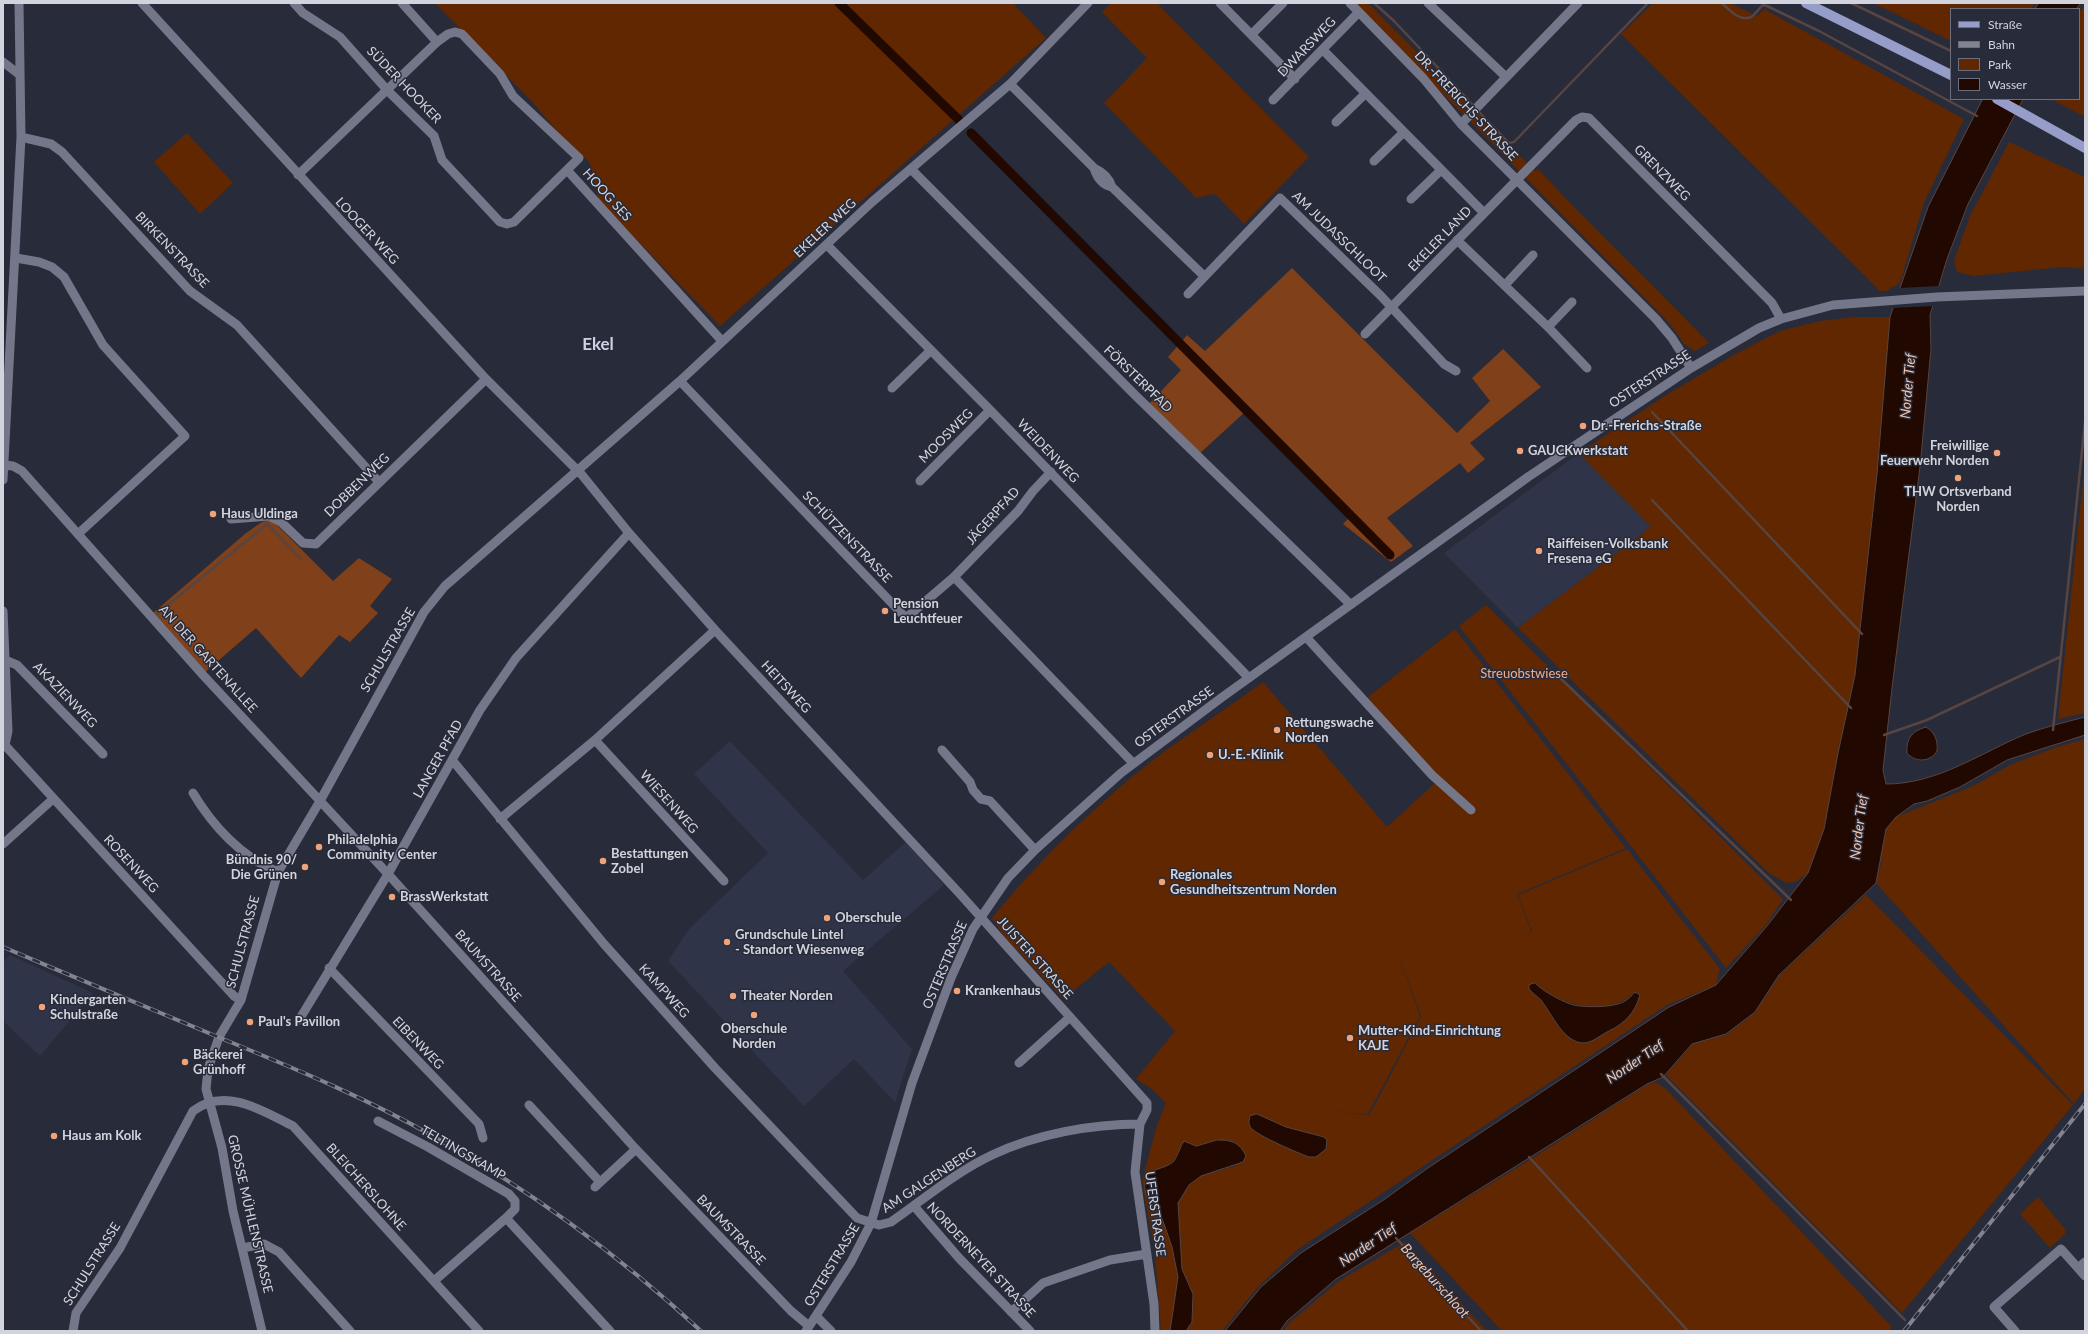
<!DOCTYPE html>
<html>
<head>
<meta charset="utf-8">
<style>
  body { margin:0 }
  #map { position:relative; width:2088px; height:1334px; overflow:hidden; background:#282b39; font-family:Lato,sans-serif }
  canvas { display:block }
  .frame { position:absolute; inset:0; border:4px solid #d2d4dd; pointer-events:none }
  .legend { position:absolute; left:1950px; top:8px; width:130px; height:92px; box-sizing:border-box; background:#282b39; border:1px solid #6c6f7b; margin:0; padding:5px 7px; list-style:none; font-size:12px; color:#d2d4dd }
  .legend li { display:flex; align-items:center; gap:8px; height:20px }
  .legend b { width:20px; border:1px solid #6c6f7b }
</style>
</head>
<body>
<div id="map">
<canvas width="2088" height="1334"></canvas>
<div class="frame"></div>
<ul class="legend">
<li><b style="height:5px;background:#969dc8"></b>Straße</li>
<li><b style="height:5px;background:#828490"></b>Bahn</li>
<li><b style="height:11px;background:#602700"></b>Park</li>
<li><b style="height:11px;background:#210800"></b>Wasser</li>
</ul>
</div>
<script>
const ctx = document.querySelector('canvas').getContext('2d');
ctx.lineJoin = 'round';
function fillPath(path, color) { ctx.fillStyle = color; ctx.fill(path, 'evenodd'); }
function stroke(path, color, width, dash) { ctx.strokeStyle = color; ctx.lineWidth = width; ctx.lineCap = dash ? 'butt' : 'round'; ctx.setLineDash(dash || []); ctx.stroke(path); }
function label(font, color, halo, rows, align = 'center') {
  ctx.font = font + ' Lato,sans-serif'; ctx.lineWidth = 3; ctx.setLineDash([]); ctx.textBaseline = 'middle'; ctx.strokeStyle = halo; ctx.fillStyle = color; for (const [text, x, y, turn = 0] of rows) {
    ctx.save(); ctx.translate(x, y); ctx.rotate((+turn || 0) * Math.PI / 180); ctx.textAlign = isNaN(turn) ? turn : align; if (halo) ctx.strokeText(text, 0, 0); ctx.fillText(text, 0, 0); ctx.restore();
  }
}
fillPath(new Path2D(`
  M1579,453L1651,527L1518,628L1444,553Z
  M730,741L863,880L906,842L944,885L843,971L912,1049L895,1102L854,1059L804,1106L668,961L688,930L768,853L694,774Z
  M10,955L93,993L40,1056L3,1021V962Z`), '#303449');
fillPath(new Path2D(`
  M435,3H1013L1046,38L720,326L599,201L590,163L561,136L535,105Z
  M1110,3H1157L1309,157L1244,224L1215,194L1196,198L1104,103L1147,58L1102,12Z
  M1353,3H1368L1535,171L1538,169C1593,228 1652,284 1709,343L1695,351L1684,344L1672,326Z
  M1653,3H1730L1757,16L1764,9L1964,119L1924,203L1900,283L1886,291H1880L1621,34Z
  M1873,3H2035L2031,9H1951V41Z
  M2085,5V117L2051,99H2079V12Z
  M187,133L233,183L200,214L154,162Z
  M2009,142L2085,177V269L2062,267L1974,276L1957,272L1954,261L1970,216Z
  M1855,317H1890L1877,474L1855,675L1838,753L1824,829L1808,873L1795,882L1786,883L1769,873L1518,628L1651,527L1579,453L1666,395L1739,352L1780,331L1820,321Z
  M2085,463V713L2058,719Z
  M1486,605L1783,899L1766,925L1726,968L1459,626Z
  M1455,629L1626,848L1517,894L1531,931L1523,934L1532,931L1518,895L1627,849L1720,969L1716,985L1667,1005L1298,1249L1258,1287L1222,1331H1186L1192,1322L1193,1294L1182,1269L1178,1203L1189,1185L1201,1176L1236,1166V1142L1217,1140L1196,1146L1184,1141L1174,1160L1168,1165L1146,1195L1157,1204L1172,1247L1178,1277L1170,1331H1161L1155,1253L1142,1181L1157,1125L1166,1103L1152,1089L1136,1079L1175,1031L1109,962L1063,999L1003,935L992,918C1028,874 1069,831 1112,794C1158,752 1213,719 1263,682L1387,827L1434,784L1368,697ZM1395,944L1421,1016L1376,1103L1369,1115L1346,1113L1294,1097L1347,1113L1368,1114L1420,1016ZM1535,983C1561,1006 1607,1018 1635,992L1640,995C1633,1022 1615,1026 1593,1040L1559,1029C1555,1015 1543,1002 1532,992ZM1257,1114L1286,1127L1323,1137L1328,1145L1294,1151L1254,1131Z
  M2085,739V1089L2074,1104L1876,883L1881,864L1882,843L1886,829L1896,817L1973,786L2010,765L2054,748Z
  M1866,895L2073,1105L1902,1313L1666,1075L1693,1044L1726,1035L1755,1013L1780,975Z
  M1656,1082L1667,1090L1892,1327L1889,1331H1502L1410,1233L1533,1158L1647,1085Z
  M2038,1197L2065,1229V1234L2050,1248L2020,1214Z
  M1405,1242L1487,1331H1283L1289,1323L1339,1281Z`), '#602700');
fillPath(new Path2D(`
  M1292,268L1457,433L1490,401L1472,378L1503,349L1541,387L1470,443L1485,459L1468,473L1460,463L1387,518L1413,546L1391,562L1343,524L1352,515L1246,411L1198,455L1147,406L1181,370L1168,357L1187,335L1205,351Z
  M272,520L333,581L359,558L392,579L370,606L378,613L350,642L339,635L301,678L256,628L203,674L153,613L246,533L262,522Z`), '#7f401a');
const water = new Path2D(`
  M2039,3H2081L2076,9H2035Z
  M1983,99H2023L1968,204L1947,259L1930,315L1931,349L1920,467L1892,688L1883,770L1886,784C1938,784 1980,753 2026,734C2045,727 2066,722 2085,717V735L2007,760L1960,787L1927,801L1914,804L1896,817L1886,829L1876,883L1779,975L1755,1012L1726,1034L1692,1044L1663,1077L1647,1084L1336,1279L1287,1321L1280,1331H1225L1261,1287L1301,1253L1385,1199L1428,1168L1669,1007L1716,985L1767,926L1808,873L1824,829L1838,753L1855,675L1877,474L1890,317L1928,207Z
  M1926,727C1935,732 1938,741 1937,751C1931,762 1915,763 1907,753C1906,738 1912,731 1926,727Z
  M1535,983C1544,992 1558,999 1570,1004C1581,1008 1615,1008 1625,1001C1629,999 1632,995 1635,992L1640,995C1635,1013 1625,1023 1609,1031C1602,1034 1592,1043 1584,1043C1563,1043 1552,1013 1540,999C1537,996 1532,993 1529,989V985Z
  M1257,1114L1286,1127L1324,1137L1327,1140L1326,1149L1316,1157H1309C1298,1153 1258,1136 1251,1128C1248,1124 1249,1120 1250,1116Z
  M1217,1140C1232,1140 1239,1142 1246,1156L1243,1162L1201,1176L1189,1185L1178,1203L1182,1269L1193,1294L1192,1322L1186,1331H1170L1178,1277L1172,1247L1157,1204L1146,1195C1139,1165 1164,1172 1174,1161C1178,1155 1180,1147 1184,1141L1196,1146Z`);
fillPath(water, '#210800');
stroke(water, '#564542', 1);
fillPath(new Path2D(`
  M1940,286L1934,306L1891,308L1898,288Z`), '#282b39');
stroke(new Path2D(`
  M1374,3L1394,21L1474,106
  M1722,3C1729,10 1740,22 1751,17C1755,15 1759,8 1763,5L1767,6L1819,31L1977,116
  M1851,3L1951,51
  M1479,112L1509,143L1514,142L1648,3
  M1652,412L1862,634
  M1652,500L1851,708
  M157,614L267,524L301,559
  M1556,674L1791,900
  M2053,730L2085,422
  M1884,735L1927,720L2060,657
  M1661,1074L1905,1320
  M1529,1157L1688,1331
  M1396,1238L1481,1331`), '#564542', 2.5);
stroke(new Path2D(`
  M839,3L959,120
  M971,133L1390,555`), '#210800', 9);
stroke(new Path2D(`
  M142,3L486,379L582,475L629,533L715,630L960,894L1147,1103V1110L1140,1124L1135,1172L1154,1304L1155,1331
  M294,3L303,13L340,37L388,91L434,136L442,160L500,222L507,224L514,222L579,158L513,96L500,74L462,34L455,32L448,34L437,42L298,175
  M402,3L437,42
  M1220,3L1295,79
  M1350,3L1423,78L1461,124L1656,319L1672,338L1691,368
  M1428,3L1506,77
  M1252,34L1283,3
  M1323,50L1484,213
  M3,62L20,75
  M1010,84L1094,168C1097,178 1102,185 1112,187L1204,276
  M1273,100L1359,12
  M1336,122L1365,94
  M1461,124L1578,3
  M21,137L51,144L62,152L190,291L237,325L379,482
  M1374,161L1404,132
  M1094,168C1103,172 1109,177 1112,187
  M911,169L1134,394L1350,604
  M567,170L722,341
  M1411,199L1440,171
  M1457,240L1548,327L1587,368
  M827,245L990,410L1249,678
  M16,258L39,262L52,267L64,277L103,345L185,436L78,534
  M1505,285L1533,255
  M1188,294L1280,198L1381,296L1444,364L1456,371
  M1548,327L1572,302
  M1365,334L1576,120L1582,117L1589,118L1772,303L1781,319
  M680,381L906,618L954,577L1133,763
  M892,388L931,350
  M4,465L13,466L22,471L203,675L388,874L633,1146L791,1311L809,1326
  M3,480L21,137L19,3
  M920,481L990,410
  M231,519L269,516L281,522L303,543L316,544L486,379
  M954,577L1018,511L1033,491L1051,472
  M3,611L8,731L5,745
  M1306,637L1432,775L1471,810
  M5,660L17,665L103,754
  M595,740L724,881
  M3,743L234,996L241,1000
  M942,750L970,782L973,790L981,799L990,801L1035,850
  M453,761L604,944L715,1068L857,1218L879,1225L891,1222C924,1199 956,1172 992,1155C1036,1134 1092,1124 1140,1124
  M193,793C212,825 242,858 278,872
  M500,819L595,740L715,630
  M3,844L53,799
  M329,968L479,1124L483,1138
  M299,1020L388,874L480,710L516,658L629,533
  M1019,1063L1070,1017
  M529,1105L600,1182
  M378,1121L428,1147L509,1194L515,1201V1209L506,1218L610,1331
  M595,1187L636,1149
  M914,1206L959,1258L1030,1331
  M242,1248L264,1244L279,1252L350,1331
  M2085,1262L2078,1268L2085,1276
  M434,1281L506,1218
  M1011,1312L1043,1283L1110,1260L1147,1254
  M816,1316L831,1331
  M73,1331L76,1313L120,1248L193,1111C225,1086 263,1111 293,1126L479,1331
  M262,1331L233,1211L222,1148L206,1089L208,1069L219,1037L241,1000L278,872L320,801L424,612L445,586L460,573L680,381L872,202L1010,84L1088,3
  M806,1331L851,1262L871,1223L912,1083L951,978L973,929L1008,878L1035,850L1121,773L1221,698L1528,477L1691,368L1759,328L1781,319L1833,305L1937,297L2085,291
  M2015,1331L1994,1307L2061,1249L2078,1268`), '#747789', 9);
stroke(new Path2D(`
  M1806,3L1951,75
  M1997,99L2085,148`), '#969dc8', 10);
const rail = new Path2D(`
  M3,947C76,978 149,1008 223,1039C293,1068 364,1097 431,1135C529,1189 619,1255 701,1331
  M1904,1331L2085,1104`);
stroke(rail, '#828490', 4);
stroke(rail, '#282b39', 2.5, [8]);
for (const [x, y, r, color] of [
  [1583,426,4,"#f0a279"],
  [1520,451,4,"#f0a279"],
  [1997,453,4,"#f0a279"],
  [1958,478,4,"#f0a279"],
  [213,514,4,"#f0a279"],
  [1539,551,4,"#f0a279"],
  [885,611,4,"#f0a279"],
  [1277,730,4,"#f0a279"],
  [1210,755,4,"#f0a279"],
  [319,847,4,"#f0a279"],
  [603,861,4,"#f0a279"],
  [305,867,4,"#f0a279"],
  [1162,882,4,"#f0a279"],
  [392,897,4,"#f0a279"],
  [827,918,4,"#f0a279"],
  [727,942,4,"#f0a279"],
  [957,991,4,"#f0a279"],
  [733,996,4,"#f0a279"],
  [42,1007,4,"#f0a279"],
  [754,1015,4,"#f0a279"],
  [250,1022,4,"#f0a279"],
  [1350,1038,4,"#f0a279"],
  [185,1062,4,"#f0a279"],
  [54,1136,4,"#f0a279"]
]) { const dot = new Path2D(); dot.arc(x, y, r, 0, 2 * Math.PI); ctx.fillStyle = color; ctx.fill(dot); stroke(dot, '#282b39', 1.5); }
label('13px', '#d2d4dd', '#282b39', [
  ["DWARSWEG",1307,47,-46],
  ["SÜDER HOOKER",404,85,46],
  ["DR.-FRERICHS-STRASSE",1466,106,47],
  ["GRENZWEG",1662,173,45],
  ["HOOG SES",607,195,48],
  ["EKELER WEG",825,228,-43],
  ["LOOGER WEG",367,231,47],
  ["AM JUDASSCHLOOT",1339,237,44],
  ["EKELER LAND",1440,239,-46],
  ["BIRKENSTRASSE",172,250,46],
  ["FÖRSTERPFAD",1138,379,44],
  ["OSTERSTRASSE",1650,379,-33],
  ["MOOSWEG",946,436,-45],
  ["WEIDENWEG",1048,451,46],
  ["DOBBENWEG",357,485,-44],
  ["JÄGERPFAD",993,516,-48],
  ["SCHÜTZENSTRASSE",847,537,46],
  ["SCHULSTRASSE",388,650,-60],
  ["AN DER GARTENALLEE",208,659,48],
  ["HEITSWEG",786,687,47],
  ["AKAZIENWEG",65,695,46],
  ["OSTERSTRASSE",1174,717,-36],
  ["LANGER PFAD",438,759,-61],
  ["WIESENWEG",669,802,48],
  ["ROSENWEG",131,864,47],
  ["SCHULSTRASSE",243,942,-75],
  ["JUISTER STRASSE",1035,958,48],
  ["OSTERSTRASSE",945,965,-67],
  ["BAUMSTRASSE",488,966,48],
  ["KAMPWEG",664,991,48],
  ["EIBENWEG",418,1043,46],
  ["TELTINGSKAMP",463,1153,30],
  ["AM GALGENBERG",929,1180,-33],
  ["BLEICHERSLOHNE",366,1187,48],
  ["GROSSE MÜHLENSTRASSE",250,1214,77],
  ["UFERSTRASSE",1155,1214,82],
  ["BAUMSTRASSE",731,1230,46],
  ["NORDERNEYER STRASSE",981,1260,47],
  ["SCHULSTRASSE",92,1264,-58],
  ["OSTERSTRASSE",832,1265,-59]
]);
label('bold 13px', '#d2d4dd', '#282b39', [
  ["Dr.-Frerichs-Straße",1591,426],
  ["Freiwillige",1989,446,"right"],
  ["Feuerwehr Norden",1989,461,"right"],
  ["GAUCKwerkstatt",1528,451],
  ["THW Ortsverband",1958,492,"center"],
  ["Norden",1958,507,"center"],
  ["Haus Uldinga",221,514],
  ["Raiffeisen-Volksbank",1547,544],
  ["Fresena eG",1547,559],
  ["Pension",893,604],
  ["Leuchtfeuer",893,619],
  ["Rettungswache",1285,723],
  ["Norden",1285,738],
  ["U.-E.-Klinik",1218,755],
  ["Philadelphia",327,840],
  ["Community Center",327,855],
  ["Bestattungen",611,854],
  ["Zobel",611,869],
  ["Bündnis 90/",297,860,"right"],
  ["Die Grünen",297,875,"right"],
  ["Regionales",1170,875],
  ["Gesundheitszentrum Norden",1170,890],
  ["BrassWerkstatt",400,897],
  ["Oberschule",835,918],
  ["Grundschule Lintel",735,935],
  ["- Standort Wiesenweg",735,950],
  ["Krankenhaus",965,991],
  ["Theater Norden",741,996],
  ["Kindergarten",50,1000],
  ["Schulstraße",50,1015],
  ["Paul's Pavillon",258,1022],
  ["Oberschule",754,1029,"center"],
  ["Norden",754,1044,"center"],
  ["Mutter-Kind-Einrichtung",1358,1031],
  ["KAJE",1358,1046],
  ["Bäckerei",193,1055],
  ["Grünhoff",193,1070],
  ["Haus am Kolk",62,1136]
], 'left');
label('13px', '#f1ad8a', '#282b39', [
  ["Streuobstwiese",1524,674]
]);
label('italic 14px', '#f4c5ae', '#282b39', [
  ["Norder Tief",1908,386,-85],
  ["Norder Tief",1859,827,-83],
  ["Norder Tief",1635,1062,-34],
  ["Norder Tief",1368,1245,-34],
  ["Bargeburschloot",1435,1281,48]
]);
label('bold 17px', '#ced2e5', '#282b39', [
  ["Ekel",598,345]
]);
</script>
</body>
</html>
